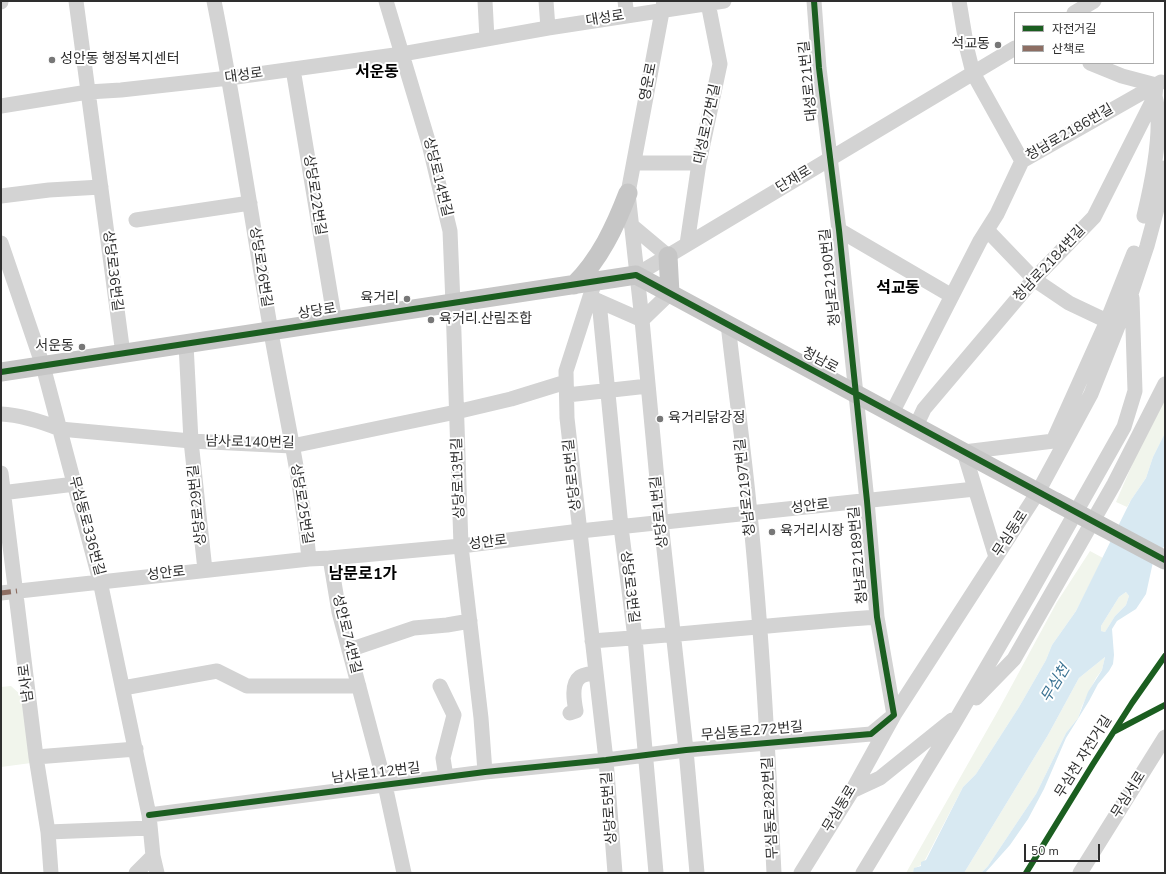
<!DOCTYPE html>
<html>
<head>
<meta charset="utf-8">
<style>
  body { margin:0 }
  #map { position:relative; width:1166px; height:874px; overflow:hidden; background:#fff; font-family:"Nunito Sans","Noto Sans KR",sans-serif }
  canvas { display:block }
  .frame { position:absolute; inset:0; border:2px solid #2e2e2e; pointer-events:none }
  .legend { position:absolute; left:1014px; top:12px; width:140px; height:52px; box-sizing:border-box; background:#fff; border:1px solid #ababab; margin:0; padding:5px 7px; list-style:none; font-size:12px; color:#2e2e2e }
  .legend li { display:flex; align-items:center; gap:8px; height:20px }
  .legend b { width:20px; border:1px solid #ababab }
  .scale { position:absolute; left:1024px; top:844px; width:76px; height:18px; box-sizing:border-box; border:2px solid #2e2e2e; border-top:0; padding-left:5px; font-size:12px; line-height:14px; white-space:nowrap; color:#2e2e2e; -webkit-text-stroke:3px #fff; paint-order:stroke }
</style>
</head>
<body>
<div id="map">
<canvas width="1166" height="874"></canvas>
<div class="frame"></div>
<ul class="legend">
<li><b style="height:5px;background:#1b5e20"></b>자전거길</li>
<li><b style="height:5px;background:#8d6e63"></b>산책로</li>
</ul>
<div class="scale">50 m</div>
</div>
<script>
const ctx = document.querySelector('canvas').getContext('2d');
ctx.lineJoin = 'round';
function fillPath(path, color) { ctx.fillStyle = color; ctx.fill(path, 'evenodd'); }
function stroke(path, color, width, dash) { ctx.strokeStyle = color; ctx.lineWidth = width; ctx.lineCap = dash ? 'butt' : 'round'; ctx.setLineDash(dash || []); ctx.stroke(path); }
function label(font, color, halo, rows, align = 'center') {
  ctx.font = font + ' "Nunito Sans","Noto Sans KR",sans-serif'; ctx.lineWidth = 4; ctx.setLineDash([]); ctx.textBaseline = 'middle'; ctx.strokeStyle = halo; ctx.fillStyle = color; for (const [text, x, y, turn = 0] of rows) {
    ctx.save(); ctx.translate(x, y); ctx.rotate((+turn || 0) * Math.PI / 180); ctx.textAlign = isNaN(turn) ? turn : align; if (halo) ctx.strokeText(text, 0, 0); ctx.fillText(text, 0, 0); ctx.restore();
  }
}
fillPath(new Path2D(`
  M1165,398V433L1153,457L1146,478L1131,500L1127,507L1116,502L1147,430Z
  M1090,551L1103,558L1076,611L1052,645L1046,660L1019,707L976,774L963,787L925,860L921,865L915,868L913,873H906L999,709L1057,602Z
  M1126,592L1129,596L1126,605L1115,616L1105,632L1100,631L1101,626L1119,597Z
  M1065,641L1066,645C1063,651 1063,657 1058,662L1054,661C1052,652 1056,643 1065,641Z
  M1105,657L1102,670L1096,678L1082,706L1078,718L1066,733L1036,794L988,866L981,873H964L1048,735L1079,678Z
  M11,686L22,696L31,763L1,767V687Z`), '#f1f5ec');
fillPath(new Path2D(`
  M1165,433V545L1153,562L1146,594L1136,609L1117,621L1112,629L1114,655L1113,664L1109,671L1098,684L1089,701L1066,738L1044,789L1028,819L1010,845L985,873H981L988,866L1036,794L1066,733L1078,718L1088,692L1102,670L1105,657L1079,678L1048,735L964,873H913L914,868L921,866V862L926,860L963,787L976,774L1019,707L1046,660L1052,645L1076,611L1131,500L1146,478L1153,457ZM1126,592L1129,596L1126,605L1115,616L1105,632L1101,631V626L1119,597Z`), '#d8e9f2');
stroke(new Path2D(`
  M76,1L123,354
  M214,1C236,111 252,222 271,332C284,407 302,483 309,559
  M386,1L429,144L450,231L453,304L461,546L481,718L485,772
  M485,1L487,39
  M546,1L548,28
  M625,1L627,16
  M664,1L628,193L642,320L661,522L686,750L697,873
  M959,1L967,49L973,73L1022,161
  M1,2V1
  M1074,13L1094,1
  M293,69L335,322
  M1,106L88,92L121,90L229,78L402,54L548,28L724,1
  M634,163H699
  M1,196L49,190L101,187
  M1144,216C1152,183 1164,128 1155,96
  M136,220L250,203
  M631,225L668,256
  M839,230L952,296
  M987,230L1035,280L1069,303L1107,321
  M1,243L43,366L100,581L149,815L153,856L157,873
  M687,244L699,163L720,64L708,3
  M636,275L1015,48
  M595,281L566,371L567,418L606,760L615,873
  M592,298L642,320L670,293
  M599,301L621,527L635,638L656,873
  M728,324C735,387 744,450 750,514C762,633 768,753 774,873
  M186,344L191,441L205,570
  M567,395L648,386
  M892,413L980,241L997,214L1022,161L1161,82
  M1,414C22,415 40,421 60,429L191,441L292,446L456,412L511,399L566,382
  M916,426L924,409L1034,279L1094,217L1155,96L1156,85L1122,76L1090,63
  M1053,441L1107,321L1134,253
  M1,473L36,757L48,832L51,873
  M1,493L75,484
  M996,557L964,452L1062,440
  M330,558L339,612L385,785L404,873
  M1,593L309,559L330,558L461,546L580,531L975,489
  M592,641C687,634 782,624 877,617
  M349,650L414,628L447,625L470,621
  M440,686L454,715L443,758L446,777
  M123,688L217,671L247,686H359
  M976,698L1014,659L1114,484L1165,384
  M570,713L576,711C574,701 571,684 580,677C584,674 591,674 596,672
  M36,757L136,749
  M852,791L880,778L952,720
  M149,815L485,772L606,760L686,750L871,734L894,715L877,617L867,501L839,230L819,68L814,1
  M48,832L150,828
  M136,873L153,856
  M801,873L852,791L894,715L1038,492L1091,394L1132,291L1147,246L1161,194L1165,168
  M863,873L953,725L1029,595L1124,427L1135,391L1132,298
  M1080,873L1165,737`), '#d3d3d3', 15);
stroke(new Path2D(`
  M668,256L670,293
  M574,285C600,259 615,227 628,193
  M1,372L636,275L1056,502`), '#c6c6c6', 19);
stroke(new Path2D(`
  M1056,502L1165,560`), '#c6c6c6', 19);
stroke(new Path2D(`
  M1,593L17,591`), '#8d6e63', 5, [10, 5]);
stroke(new Path2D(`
  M1,372L636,275L1165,560
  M1115,731L1165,705
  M149,815L485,772L606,760L686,750L871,734L894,715L877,617L867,501L839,230L819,68L814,1
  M1026,873L1093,764L1132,703L1165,656`), '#1b5e20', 6);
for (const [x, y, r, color] of [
  [998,45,4,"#777"],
  [52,60,4,"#777"],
  [407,299,4,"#777"],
  [431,320,4,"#777"],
  [82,347,4,"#777"],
  [660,419,4,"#777"],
  [772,532,4,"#777"]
]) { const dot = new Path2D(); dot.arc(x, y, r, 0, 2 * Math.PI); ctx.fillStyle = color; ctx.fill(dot); stroke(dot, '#fff', 1.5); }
label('14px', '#2e2e2e', '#fff', [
  ["대성로",605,19,-9],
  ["대성로",244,76,-8],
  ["대성로21번길",809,81,-96],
  ["영운로",649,82,-79],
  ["대성로27번길",708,124,-78],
  ["청남로2186번길",1070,133,-30],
  ["상당로14번길",437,177,76],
  ["단재로",794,180,-31],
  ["상당로22번길",314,195,81],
  ["청남로2184번길",1050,264,-47],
  ["상당로26번길",260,267,81],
  ["상당로36번길",112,271,83],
  ["청남로2190번길",831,277,-96],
  ["상당로",317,312,-9],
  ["청남로",820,361,28],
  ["남사로140번길",250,443,1],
  ["상당로5번길",573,475,-96],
  ["상당로13번길",459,478,-92],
  ["청남로2197번길",746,487,-96],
  ["상당로25번길",301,504,81],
  ["상당로29번길",198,505,-96],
  ["성안로",810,507,-6],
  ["상당로1번길",660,512,-96],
  ["무심동로336번길",86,526,75],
  ["무심동로",1011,534,-57],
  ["성안로",488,543,-7],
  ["청남로2189번길",859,555,-95],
  ["성안로",166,574,-6],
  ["상당로3번길",629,587,83],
  ["성안로74번길",346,634,76],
  ["남사로",27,683,-97],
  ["무심동로272번길",752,732,-5],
  ["무심천 자전거길",1084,757,-58],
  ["남사로112번길",376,774,-7],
  ["무심서로",1129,795,-58],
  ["상당로5번길",610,808,-94],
  ["무심동로282번길",771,808,-93],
  ["무심동로",840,809,-59]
]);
label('14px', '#2e2e2e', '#fff', [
  ["석교동",990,45,"right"],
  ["성안동 행정복지센터",60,60],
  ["육거리",399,299,"right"],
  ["육거리.산림조합",439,320],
  ["서운동",74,347,"right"],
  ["육거리닭강정",668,419],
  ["육거리시장",780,532]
], 'left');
label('italic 15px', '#3a7292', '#fff', [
  ["무심천",1056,684,-59]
]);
label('bold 16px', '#000', '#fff', [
  ["서운동",377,73],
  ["석교동",898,289],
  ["남문로1가",363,575]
]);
</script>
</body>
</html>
